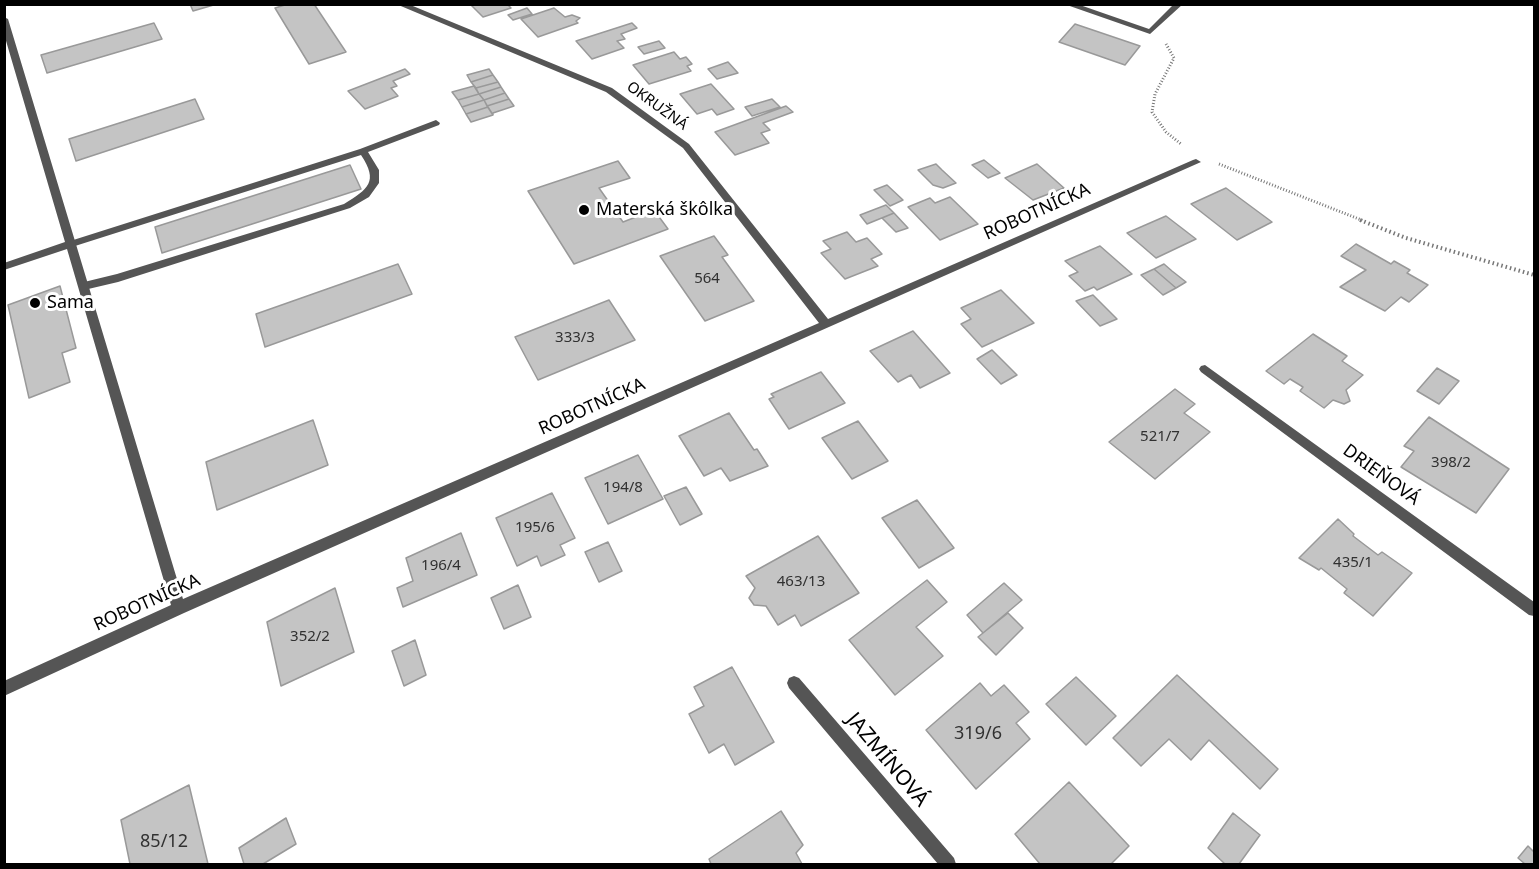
<!DOCTYPE html>
<html>
<head>
<meta charset="utf-8">
<style>
  body { margin:0 }
  #map { position:relative; width:1539px; height:869px; overflow:hidden; background:#fff; font-family:"Noto Sans",sans-serif }
  canvas { display:block }
  .frame { position:absolute; inset:0; border:6px solid #000; pointer-events:none }
</style>
</head>
<body>
<div id="map">
<canvas width="1539" height="869"></canvas>
<div class="frame"></div>
</div>
<script>
const ctx = document.querySelector('canvas').getContext('2d');
ctx.lineJoin = 'round';
function fillPath(path, color) { ctx.fillStyle = color; ctx.fill(path, 'evenodd'); }
function stroke(path, color, width, dash) { ctx.strokeStyle = color; ctx.lineWidth = width; ctx.lineCap = dash ? 'butt' : 'round'; ctx.setLineDash(dash || []); ctx.stroke(path); }
function label(font, color, halo, rows, align = 'center') {
  ctx.font = font + ' "Noto Sans",sans-serif'; ctx.lineWidth = 6; ctx.setLineDash([]); ctx.textBaseline = 'middle'; ctx.strokeStyle = halo; ctx.fillStyle = color; for (const [text, x, y, turn = 0] of rows) {
    ctx.save(); ctx.translate(x, y); ctx.rotate((+turn || 0) * Math.PI / 180); ctx.textAlign = isNaN(turn) ? turn : align; if (halo) ctx.strokeText(text, 0, 0); ctx.fillText(text, 0, 0); ctx.restore();
  }
}
const building = new Path2D(`
  M190,4H217L193,11Z
  M288,4H314L346,52L309,64L275,8Z
  M470,4H507L511,8L483,17Z
  M527,8L532,14L513,20L508,15Z
  M554,8L565,17L572,15L580,18L576,21L578,23L538,37L521,19Z
  M154,23L162,39L47,73L41,55Z
  M632,23L637,28L621,34L625,39L617,41L624,48L592,59L576,41Z
  M1075,24L1140,46L1125,65L1059,42Z
  M659,41L665,48L644,54L638,47Z
  M674,52L680,59L686,57L692,64L687,66L691,71L649,84L633,65Z
  M728,62L738,73L717,79L708,69Z
  M405,69L410,74L393,81L397,86L391,88L398,96L365,109L348,91Z
  M489,69L493,75L471,82L467,75Z
  M493,75L498,82L476,88L471,82Z
  M498,82L501,87L479,94L476,88Z
  M711,84L734,109L717,115L712,109L697,114L680,94Z
  M474,86L479,94L458,100L452,92Z
  M501,87L505,93L484,100L479,94Z
  M505,93L509,99L487,106L484,100Z
  M479,94L484,100L462,107L458,100Z
  M195,99L204,119L76,161L69,139Z
  M509,99L514,106L493,113V115L487,106Z
  M772,99L780,107L752,116L745,107Z
  M484,100L488,107L466,114L462,107Z
  M786,106L793,112L763,123L770,130L761,133L769,143L735,155L715,132Z
  M488,107L493,115L471,122L466,114Z
  M984,160L1000,173L988,178L972,165Z
  M618,161L630,178L599,188L623,222L654,210L668,229L574,264L528,191Z
  M936,164L942,170L956,183L943,188L933,185L918,170Z
  M1037,164L1064,188L1033,200L1005,178Z
  M350,165L361,189L162,253L155,227Z
  M887,185L903,200L890,206L874,190Z
  M1226,188L1272,222L1237,240L1191,204Z
  M950,197L978,224L940,240L908,207L930,198L935,203Z
  M886,205L894,213L867,224L860,215Z
  M894,213L908,228L896,232L882,218Z
  M1166,216L1196,239L1156,258L1127,233Z
  M847,232L856,242L867,238L882,254L871,259L878,266L845,279L821,253L831,249L823,241Z
  M714,236L728,255L722,257L754,301L705,321L660,256Z
  M1356,244L1391,264L1394,261L1410,270L1407,273L1428,285L1409,302L1401,297L1385,311L1340,287L1366,270L1341,256Z
  M1100,246L1132,274L1097,290L1094,287L1085,291L1069,276L1078,272L1065,261Z
  M398,264L412,294L265,347L256,314Z
  M1164,264L1172,271L1186,282L1176,288L1154,269Z
  M1154,269L1176,288L1163,295L1141,275Z
  M60,286L76,348L62,353L70,382L29,398L8,305Z
  M1001,290L1034,323L982,347L961,324L971,319L961,308Z
  M1093,295L1117,319L1100,326L1076,301Z
  M609,300L635,340L538,380L515,337Z
  M913,331L950,373L920,388L911,375L898,382L870,351Z
  M1313,334L1347,356L1342,361L1363,375L1346,390L1350,401L1344,404L1333,400L1324,408L1300,391L1303,387L1290,379L1284,384L1266,371Z
  M992,350L1017,375L1001,384L977,359Z
  M1437,368L1459,381L1439,404L1417,391Z
  M821,372L845,403L789,429L769,399L774,397L771,394Z
  M1175,389L1195,404L1184,413L1210,432L1155,479L1109,442Z
  M729,413L754,450L757,449L768,466L730,481L721,468L704,476L679,436Z
  M1429,417L1509,469L1476,513L1401,467L1414,451L1404,446Z
  M313,420L328,465L217,510L206,462Z
  M858,421L888,461L852,479L822,438Z
  M638,455L663,499L608,524L585,478Z
  M686,487L702,514L680,525L664,496Z
  M552,493L575,538L560,545L565,555L541,566L537,556L517,566L496,518Z
  M917,500L954,548L919,568L882,518Z
  M1338,519L1354,534L1353,536L1378,555L1382,552L1412,573L1373,616L1344,593L1347,589L1321,568L1319,570L1299,558Z
  M461,533L477,575L403,607L397,588L413,581L406,558Z
  M818,536L859,593L801,626L795,615L778,625L766,606L754,605L749,598L755,588L746,576Z
  M608,542L622,571L599,582L585,552Z
  M927,580L947,602L916,627L943,656L895,695L849,640Z
  M1004,583L1022,600L983,633L967,615Z
  M518,585L531,617L504,629L491,598Z
  M335,588L354,652L281,686L267,622Z
  M1008,613L1023,628L996,655L978,637Z
  M415,640L426,675L404,686L392,651Z
  M732,667L774,742L735,765L724,744L709,753L689,714L704,706L694,687Z
  M1177,675L1278,769L1260,789L1209,740L1191,760L1169,739L1141,766L1113,738Z
  M1076,677L1116,716L1086,745L1046,704Z
  M980,683L991,696L1004,685L1029,712L1016,723L1030,739L976,789L926,730Z
  M1069,782L1129,846L1111,864H1040L1015,834Z
  M189,785L208,864H130L121,820Z
  M781,811L803,845L796,853L802,864H711L709,859Z
  M1233,813L1260,835L1239,864H1225L1208,848Z
  M286,818L296,844L263,864H244L239,848Z
  M1528,846L1534,852V864H1525L1518,858Z`);
fillPath(building, '#c4c4c4');
stroke(building, '#999', 1.5);
stroke(new Path2D(`
  M1166,44L1174,58L1155,94L1152,112L1166,132L1181,144
  M1219,164L1364,221`), '#777', 3, [1, 2]);
stroke(new Path2D(`
  M1360,220L1406,238L1534,275`), '#777', 4, [1.5, 3]);
fillPath(new Path2D(`
  M436,120L440,123L439,125L368,152L379,170V183L369,197L350,208L118,282L84,290L79,286L80,283L117,274L344,204C368,189 379,182 361,155L75,246H67V242L360,149Z`), '#555');
fillPath(new Path2D(`
  M396,4H408L612,88L689,144L828,319L1193,160L1196,159L1201,162L184,613L4,696V681L171,605L67,249L4,270V263L65,242L4,34V17L8,19L183,599L819,323L683,148L606,92Z
  M1064,4H1077L1149,29L1174,4H1183L1150,34Z
  M1205,365L1534,602V616L1529,615L1201,372L1199,369L1201,366Z
  M794,676L799,678L954,858L956,864H938L789,688L787,683L789,678Z`), '#555');
for (const [x, y, r, color] of [
  [584,210,6,"#000"],
  [35,303,6,"#000"]
]) { const dot = new Path2D(); dot.arc(x, y, r, 0, 2 * Math.PI); ctx.fillStyle = color; ctx.fill(dot); stroke(dot, '#fff', 2); }
label('15px', '#000', '#fff', [
  ["OKRUŽNÁ",657,106,36]
]);
label('15px', '#313131', null, [
  ["564",707,279],
  ["333/3",575,338],
  ["521/7",1160,437],
  ["398/2",1451,463],
  ["194/8",623,488],
  ["195/6",535,528],
  ["435/1",1353,563],
  ["196/4",441,566],
  ["463/13",801,582],
  ["352/2",310,637]
]);
label('18px', '#000', '#fff', [
  ["Materská škôlka",596,210],
  ["Sama",47,303]
], 'left');
label('18px', '#000', '#fff', [
  ["ROBOTNÍCKA",1037,212,-24],
  ["ROBOTNÍCKA",592,407,-24],
  ["DRIEŇOVÁ",1381,475,36],
  ["ROBOTNÍCKA",147,603,-24]
]);
label('18px', '#313131', null, [
  ["319/6",978,734],
  ["85/12",164,842]
]);
label('21px', '#000', '#fff', [
  ["JAZMÍNOVÁ",887,760,50]
]);
</script>
</body>
</html>
